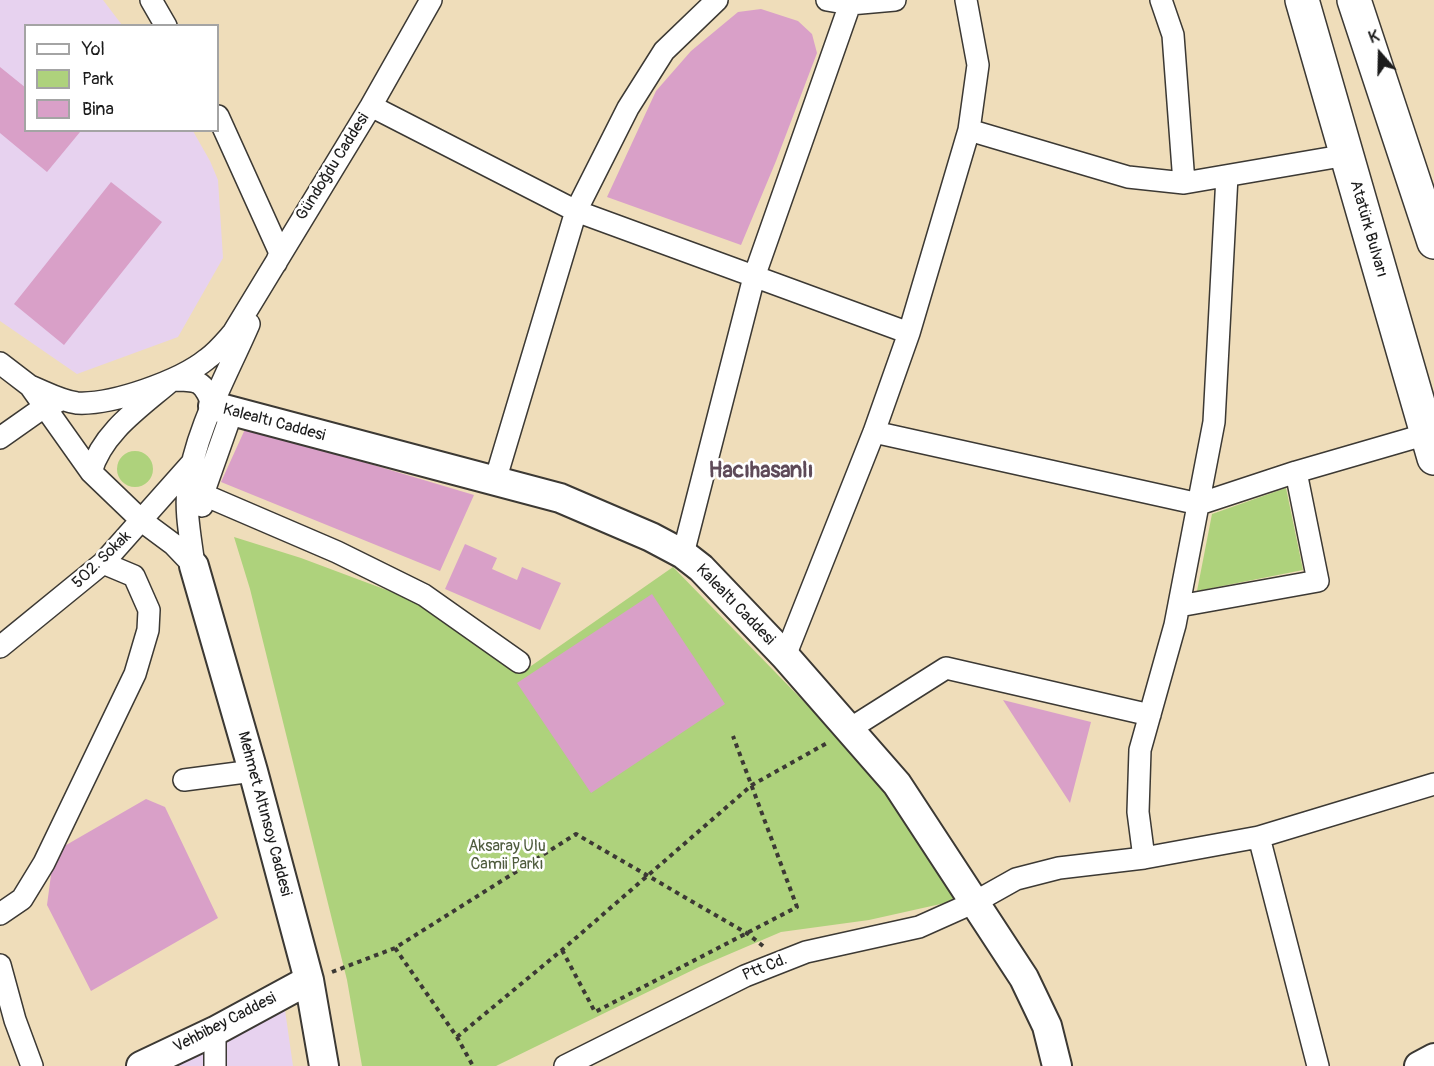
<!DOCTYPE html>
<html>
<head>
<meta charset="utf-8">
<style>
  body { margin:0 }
  #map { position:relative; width:1434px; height:1066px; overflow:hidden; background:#efddba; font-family:Pangolin,sans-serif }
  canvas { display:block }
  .legend { position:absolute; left:24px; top:24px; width:195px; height:108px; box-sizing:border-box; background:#fff; border:2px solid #a4a4a4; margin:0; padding:8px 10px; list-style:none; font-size:18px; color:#1c1c1c }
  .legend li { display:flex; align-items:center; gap:12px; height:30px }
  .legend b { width:30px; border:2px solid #a4a4a4 }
  .north { position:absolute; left:1350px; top:24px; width:60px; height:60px; -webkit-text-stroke:4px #fff; paint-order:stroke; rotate:340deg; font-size:16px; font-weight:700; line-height:24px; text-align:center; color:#1c1c1c }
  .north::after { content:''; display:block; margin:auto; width:21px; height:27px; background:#1c1c1c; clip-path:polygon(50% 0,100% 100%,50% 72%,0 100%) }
</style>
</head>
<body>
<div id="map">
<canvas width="1434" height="1066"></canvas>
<ul class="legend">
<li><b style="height:8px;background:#fff"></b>Yol</li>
<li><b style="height:16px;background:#aed27c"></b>Park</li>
<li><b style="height:16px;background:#d9a0c8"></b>Bina</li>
</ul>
<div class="north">K</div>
</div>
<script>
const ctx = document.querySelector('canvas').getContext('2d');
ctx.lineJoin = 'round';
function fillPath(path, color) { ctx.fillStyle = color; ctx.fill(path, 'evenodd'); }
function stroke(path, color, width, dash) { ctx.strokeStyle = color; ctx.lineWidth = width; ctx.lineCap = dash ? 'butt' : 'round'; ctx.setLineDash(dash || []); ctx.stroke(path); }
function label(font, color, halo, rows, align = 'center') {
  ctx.font = font + ' Pangolin,sans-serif'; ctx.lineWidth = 5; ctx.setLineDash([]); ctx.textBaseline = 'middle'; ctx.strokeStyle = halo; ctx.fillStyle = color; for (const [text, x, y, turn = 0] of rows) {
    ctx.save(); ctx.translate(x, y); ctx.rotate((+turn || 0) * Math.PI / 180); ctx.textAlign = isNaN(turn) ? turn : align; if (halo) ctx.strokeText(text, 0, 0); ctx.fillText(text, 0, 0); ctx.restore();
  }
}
fillPath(new Path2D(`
  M0,0H103L122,25L26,26V130L193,131L210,161L218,180L223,258L178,337L77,374L0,321Z
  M284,1003L293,1066H162Z`), '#e7d2ef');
fillPath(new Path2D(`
  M117 469a18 18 0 1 1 36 0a18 18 0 1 1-36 0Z
  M1286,488L1303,570L1197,591L1212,514Z
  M234,537L301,558L432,607L521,673L673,567L880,780L963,899L869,920L781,932L699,967L496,1066H362L347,980L250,589Z`), '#aed27c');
fillPath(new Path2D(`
  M761,9L798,21L812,34L817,53L776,161L741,245L607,197L656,91L691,51L738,12Z
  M0,67L26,88V130L80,132L47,172L0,133Z
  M111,182L162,222L64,345L14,304Z
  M246,427L474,495L440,571L221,482Z
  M465,544L497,558L492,569L517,580L522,567L561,583L540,630L445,589Z
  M652,594L725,704L591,793L517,683Z
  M1003,700L1091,722L1070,803Z
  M146,799L165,807L218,918L91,991L47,905L54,852Z`), '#d9a0c8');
const street = new Path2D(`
  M151,0L166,26
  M827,0L850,4L895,0
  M1161,0L1173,35L1184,183
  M371,106L576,211L909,333
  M218,116L280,253L276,263
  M969,130L1128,177L1184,183L1347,155
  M0,363L30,386L91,472L142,521L173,544L194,566
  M30,386C45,392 61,401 77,403C112,405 180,381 207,359C217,352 225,342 233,333L371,106L431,0
  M874,432L1199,504L1296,472L1427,434
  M0,438L44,407L57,402
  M91,472C102,432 142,406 172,380C199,380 203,380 213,406
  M495,481L576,211L628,108L664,51L717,0
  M188,488L337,552L424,595L519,662
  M202,506L203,494L232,412
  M683,554L754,277L850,4
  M194,566C191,540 185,513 188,488C194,432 227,375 249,324
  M1179,606L1318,581L1296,472
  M0,647L103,563L191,464
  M785,656L874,432L909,333L969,130L978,65L966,0
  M848,730L946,668L1150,715
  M184,780L253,771
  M1259,837L1318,1066
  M1144,858L1138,812L1140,750L1175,625L1214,422L1227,176
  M0,914L22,899L44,863L135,674L148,630L149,610L134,576L103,563
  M0,965L15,1020L32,1066
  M215,1031V1066
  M565,1066L745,976L806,952L919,927L975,902L1016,879L1059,868L1144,858L1259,837L1434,784`);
const secondary = new Path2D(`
  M213,406L560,498L651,537L683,554L701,568L785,656L897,784L1024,978L1047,1026L1057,1066
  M194,566L253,771L309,980L324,1066
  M141,1066L215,1031L309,980
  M1419,1066L1434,1058`);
const primary = new Path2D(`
  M1302,0L1434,458
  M1354,0L1434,242`);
stroke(street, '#3c3934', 24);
stroke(secondary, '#3c3934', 32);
stroke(primary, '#3c3934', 36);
stroke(new Path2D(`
  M395,948L457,1037L473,1066
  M562,950L595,1012L797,907L733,736
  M332,972L395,948L576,834L748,934L763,946
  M457,1037L562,950L752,785L827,743`), '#3c3934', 4, [4.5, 4.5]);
stroke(street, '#fff', 21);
stroke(secondary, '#fff', 28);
stroke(primary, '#fff', 33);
label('16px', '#1c1c1c', '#fff', [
  ["Gündoğdu Caddesi",333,167,-58],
  ["Atatürk Bulvarı",1368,229,74],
  ["Kalealtı Caddesi",274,423,15],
  ["502. Sokak",102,560,-44],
  ["Kalealtı Caddesi",735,605,46],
  ["Mehmet Altınsoy Caddesi",264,814,75],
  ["Ptt Cd.",765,968,-22],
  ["Vehbibey Caddesi",225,1023,-27]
]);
label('16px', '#4f5c3e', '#fff', [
  ["Aksaray Ulu",507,847],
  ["Camii Parkı",507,865]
]);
label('bold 22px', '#5e4a58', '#fff', [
  ["Hacıhasanlı",761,471]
]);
</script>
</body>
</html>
